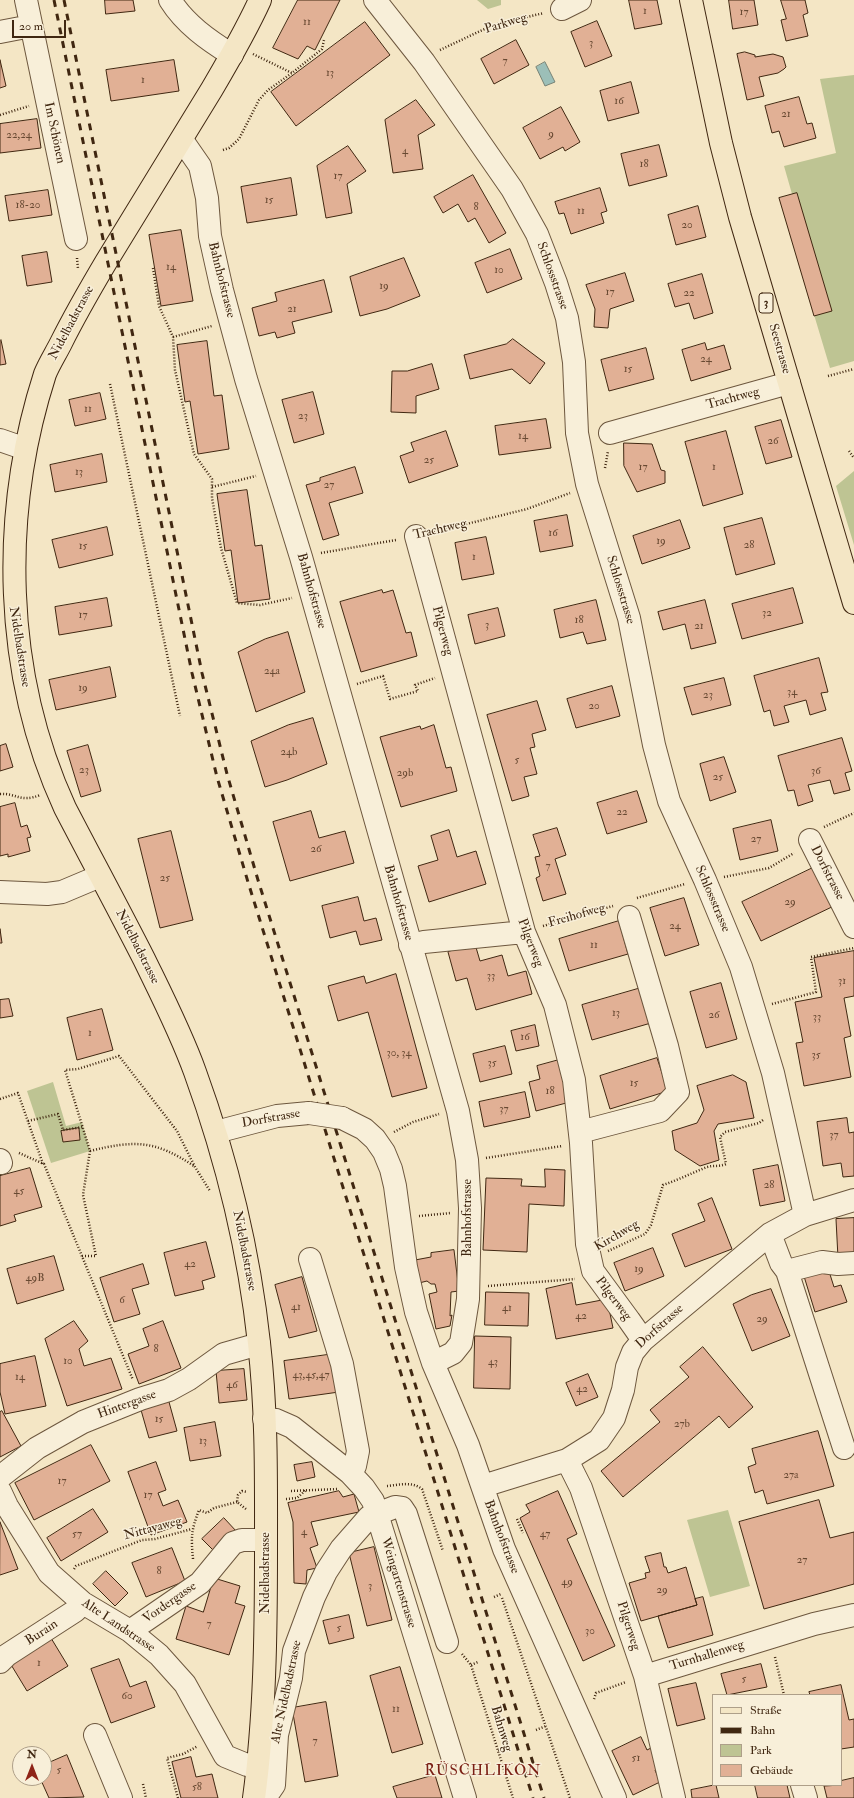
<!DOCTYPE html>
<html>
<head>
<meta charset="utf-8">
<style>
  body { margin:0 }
  #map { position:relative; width:854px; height:1798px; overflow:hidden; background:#f4e6c5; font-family:"IM FELL Double Pica",serif }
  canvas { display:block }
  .legend { position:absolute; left:712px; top:1694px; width:130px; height:92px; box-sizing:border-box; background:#f8efd9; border:1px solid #ae9f89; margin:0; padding:5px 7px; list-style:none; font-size:12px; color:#402711 }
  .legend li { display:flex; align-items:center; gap:8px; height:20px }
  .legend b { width:20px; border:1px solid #ae9f89 }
  .north { position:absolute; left:12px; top:1746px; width:40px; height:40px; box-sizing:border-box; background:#f8efd9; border:1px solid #ae9f89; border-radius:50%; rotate:0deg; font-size:11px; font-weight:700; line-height:16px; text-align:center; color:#402711 }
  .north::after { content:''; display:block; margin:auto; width:14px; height:18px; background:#8f2418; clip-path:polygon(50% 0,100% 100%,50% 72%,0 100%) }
  .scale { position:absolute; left:12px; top:20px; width:54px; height:18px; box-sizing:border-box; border:2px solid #402711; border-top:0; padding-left:5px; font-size:12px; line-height:14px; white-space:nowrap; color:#402711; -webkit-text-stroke:3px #f8efd9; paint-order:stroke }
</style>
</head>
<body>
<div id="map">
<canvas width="854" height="1798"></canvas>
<ul class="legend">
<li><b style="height:5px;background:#f4e6c5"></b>Straße</li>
<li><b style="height:5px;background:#402711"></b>Bahn</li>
<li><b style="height:11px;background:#bec493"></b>Park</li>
<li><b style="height:11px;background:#e1b095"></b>Gebäude</li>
</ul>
<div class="north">N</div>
<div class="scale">20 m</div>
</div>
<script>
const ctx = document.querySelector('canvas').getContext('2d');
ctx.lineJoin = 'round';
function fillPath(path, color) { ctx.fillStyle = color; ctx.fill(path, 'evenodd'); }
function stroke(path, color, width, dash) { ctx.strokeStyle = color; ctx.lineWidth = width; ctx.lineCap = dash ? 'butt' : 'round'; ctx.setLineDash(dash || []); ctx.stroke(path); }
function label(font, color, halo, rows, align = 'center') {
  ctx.font = font + ' "IM FELL Double Pica",serif'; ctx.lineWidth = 3; ctx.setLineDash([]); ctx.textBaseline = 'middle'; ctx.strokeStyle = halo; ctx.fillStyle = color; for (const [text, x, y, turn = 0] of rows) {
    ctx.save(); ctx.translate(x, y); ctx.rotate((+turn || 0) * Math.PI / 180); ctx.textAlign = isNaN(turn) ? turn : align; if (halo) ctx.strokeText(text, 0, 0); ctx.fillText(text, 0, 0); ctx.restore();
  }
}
fillPath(new Path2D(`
  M477,0H501V5L488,9Z
  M854,75V361L830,368L779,198L792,194L784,166L836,153L820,79Z
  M854,471V545L836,486Z
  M53,1082L66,1126L82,1122L90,1151L51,1163L27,1091Z
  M728,1510L750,1586L710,1597L687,1520Z`), '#bec493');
const water = new Path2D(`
  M545,62L555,82L545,86L536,67Z`);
fillPath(water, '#9cbfb8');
stroke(water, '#778275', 1);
const building = new Path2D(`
  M105,0H133L135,11L106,14Z
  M298,0H340L315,50L307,46L298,59L273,48Z
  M629,0H657L662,24L635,29Z
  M729,0H754L758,25L733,29Z
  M781,0H805L808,13L803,15L808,36L786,41L781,20L786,19Z
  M597,21L612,56L585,67L571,32Z
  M365,22L390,55L296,126L271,92Z
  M516,40L529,65L494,84L481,59Z
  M745,52L755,55V57L773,54L783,57L786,67L784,69L778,73L759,77L764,96L747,100L737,54Z
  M0,60L6,86L0,88Z
  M174,60L179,91L111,101L106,70Z
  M631,82L639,113L608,121L600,91Z
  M799,97L807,124L812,123L816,138L784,147L779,131L772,133L765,106Z
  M416,100L435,125L418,135L423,169L393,173L385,120Z
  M561,107L580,142L565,151L563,147L540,159L523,128Z
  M37,119L41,148L0,153V124Z
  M659,145L667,176L629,186L621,154Z
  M348,146L366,171L347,184L352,213L326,218L317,166Z
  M473,175L506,233L489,243L475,218L468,222L458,204L443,213L434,197Z
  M291,178L297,215L247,223L241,187Z
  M600,188L607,211L601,213L604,223L571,234L564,213L559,214L555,202Z
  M48,190L52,215L9,221L5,196Z
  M797,193L832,311L814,316L779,198Z
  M698,206L706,237L676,245L668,215Z
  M181,230L193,301L161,306L149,235Z
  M510,249L522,279L487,293L475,263Z
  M47,252L52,282L27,286L22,256Z
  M404,258L420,296L387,309L360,316L350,277Z
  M625,273L634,301L610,309L608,328L594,327L595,309L586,285Z
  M702,274L713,313L694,319L689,303L675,307L668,284Z
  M324,280L332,312L292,322L295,333L277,338L275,332L259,336L252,308L277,301L275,293Z
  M513,339L545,363L530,384L512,369L470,379L464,355L506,344Z
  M1,340L6,364L0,365V341Z
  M207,341L214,396L222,395L229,449L198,454L190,401L185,402L177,345Z
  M705,343L707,350L724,345L731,369L691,381L682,350Z
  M646,348L654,379L609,391L601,360Z
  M432,364L439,389L416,396V413L391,412L392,371H407Z
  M313,392L324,434L294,443L282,400Z
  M100,393L106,419L75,426L69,400Z
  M546,419L551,448L499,455L495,426Z
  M781,420L792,457L766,464L755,427Z
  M446,431L458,466L409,483L400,456L414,451L411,443Z
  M726,431L743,494L703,506L685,442Z
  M624,443L652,444L661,470L665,471V483L637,492L624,466Z
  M102,454L107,482L55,492L50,465Z
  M355,467L363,493L329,503L339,535L323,540L306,485L320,481V478Z
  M247,490L255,546L262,545L270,599L238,603L231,550L225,551L217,494Z
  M567,515L573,546L540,552L534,521Z
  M762,518L775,564L736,575L724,528Z
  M680,520L690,548L642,564L633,536Z
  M107,527L113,555L59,568L52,540Z
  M486,537L494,574L462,580L455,543Z
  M793,588L803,623L742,639L732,604Z
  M382,590L383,593L393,590L406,633L411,632L417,656L361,672L340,602Z
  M107,598L112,626L59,635L55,607Z
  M596,600L606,640L587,644L583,632L560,638L554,610Z
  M705,600L716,643L691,649L685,624L663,630L658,612Z
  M498,608L505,636L475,644L468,615Z
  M288,632L305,692L256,712L238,652L265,639Z
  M819,658L828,692L821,693L826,710L810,715L806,700L784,706L789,722L774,726L770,710L764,712L754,676Z
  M110,667L116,697L56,710L49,680Z
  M724,678L731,705L692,715L684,688Z
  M612,686L620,716L576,728L567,699Z
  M537,701L546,730L532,734L535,747L530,748L537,774L524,777L529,796L512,801L487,715Z
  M313,718L327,764L287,780L265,787L251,741L288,725Z
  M434,725L446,768L451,767L457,791L401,807L380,737L420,726L421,729Z
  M842,738L852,771L845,773L850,790L834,794L830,780L808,785L813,801L798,806L794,790L788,791L778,756Z
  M6,744L13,767L0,771V746Z
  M88,745L101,791L81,797L67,751Z
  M724,757L736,792L710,801L700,764Z
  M637,791L647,822L607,834L597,803Z
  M15,803L21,827L27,825L31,837L27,838L30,851L8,857V854L0,856V807Z
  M311,811L319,838L345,831L354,863L290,881L273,822Z
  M771,820L778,851L740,860L733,829Z
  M557,828L566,855L555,859L566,894L543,901L536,878L540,876L535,857L540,856L533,835Z
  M449,830L457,857L476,851L486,884L429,902L418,866L438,860L431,836Z
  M171,831L193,920L160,928L138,839Z
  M819,865L838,904L761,941L742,902Z
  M358,897L364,921L376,918L382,940L360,945L356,931L330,938L322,906Z
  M684,898L699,945L665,956L650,908Z
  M619,921L628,954L569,971L559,939Z
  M0,929L2,943H0Z
  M475,944L480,961L502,955L508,976L526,971L532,994L476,1010L467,978L456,981L448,952Z
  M854,951V996L844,998L851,1036L844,1038L851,1077L804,1086L796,1043L803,1042L795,1002L822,997L814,958Z
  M396,974L427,1088L392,1097L368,1012L338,1021L328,986L364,976L366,983Z
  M721,983L737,1039L706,1048L690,992Z
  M641,988L651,1023L592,1040L582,1005Z
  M9,999L13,1016L0,1018V1000Z
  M102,1009L113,1050L77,1060L67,1018Z
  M535,1025L539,1046L516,1051L511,1031Z
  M505,1046L512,1074L480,1082L473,1054Z
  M657,1058L668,1091L610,1109L600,1076Z
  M559,1060L570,1102L536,1111L529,1082L540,1079L537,1066Z
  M733,1075L746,1082L754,1118L718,1124L714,1131L719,1160L700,1166L675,1150L672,1131L697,1123L704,1110L697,1086Z
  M525,1092L530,1117L484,1127L479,1102Z
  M847,1118L849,1133L854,1132V1176L843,1177L841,1163L823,1166L817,1122Z
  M79,1128L80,1140L63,1142L61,1131Z
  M778,1165L785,1201L760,1206L753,1170Z
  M30,1168L42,1207L14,1215L16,1221L0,1226V1176Z
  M545,1169L565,1170L564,1206L529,1204L527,1252L483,1250L486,1178L522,1179L521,1186L545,1187Z
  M712,1198L732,1249L685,1267L672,1234L705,1221L698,1204Z
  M854,1218V1257L838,1258L836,1219Z
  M206,1242L215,1277L202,1281L204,1289L175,1296L164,1253Z
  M653,1248L664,1276L625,1291L614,1263Z
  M454,1250L459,1291L451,1292L450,1316L452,1315L450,1326L436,1329L429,1294L437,1292L435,1284H431L427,1281L419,1283L415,1260L431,1257V1253Z
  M54,1256L64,1290L17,1304L7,1269Z
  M143,1264L149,1284L132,1289L140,1314L114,1322L100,1278Z
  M827,1265L834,1287L841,1285L847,1302L815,1312L803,1273Z
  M302,1277L317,1331L289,1338L275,1285Z
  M572,1283L576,1305L607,1299L613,1328L556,1339L546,1289Z
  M771,1289L790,1336L752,1351L733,1304L751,1295Z
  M486,1292L529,1293L528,1326L485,1325Z
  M74,1321L88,1341L79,1349L84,1366L111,1358L122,1389L67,1406L45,1339Z
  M163,1321L181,1368L139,1384L128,1354L149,1346L143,1329Z
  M475,1336L511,1337L510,1389L474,1388Z
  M703,1347L753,1407L729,1428L719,1416L623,1497L601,1471L660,1422L650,1410L689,1377L680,1367Z
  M334,1354L339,1392L289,1399L284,1361Z
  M35,1356L46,1406L5,1414L0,1392V1364Z
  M244,1369L247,1400L219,1403L216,1371Z
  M588,1374L598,1397L576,1406L566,1383Z
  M169,1402L177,1431L149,1438L141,1410Z
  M2,1411L21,1446L0,1457V1412Z
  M215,1422L221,1456L190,1461L184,1428Z
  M818,1431L834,1486L767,1504L763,1490L755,1493L748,1467L756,1464L752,1449Z
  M91,1445L110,1481L34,1520L15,1483Z
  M156,1462L166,1490L158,1493L163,1506L178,1500L187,1522L151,1535L128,1472Z
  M312,1462L315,1477L297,1481L294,1465Z
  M339,1491L343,1497L354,1494L359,1512L311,1522L318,1545L310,1548L317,1568L307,1570L306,1584L294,1583L293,1522L288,1503Z
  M558,1491L577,1534L567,1539L615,1646L583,1661L520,1518L530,1512L526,1505Z
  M819,1500L830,1538L854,1532V1584L764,1609L739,1522Z
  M93,1509L108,1532L61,1561L47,1538Z
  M224,1518L237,1532L215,1552L202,1539Z
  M0,1522L18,1569L0,1575Z
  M374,1547L392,1620L367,1626L349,1553Z
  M172,1548L185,1581L146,1597L132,1563Z
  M661,1553L664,1567H666L668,1573L686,1567L697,1605L641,1621L629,1583L646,1578L645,1573L650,1572L645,1557Z
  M106,1571L128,1593L115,1606L93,1584Z
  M214,1578L240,1586L235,1603L245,1606L229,1655L176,1639L186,1606L203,1612Z
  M703,1597L713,1635L668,1648L658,1616L697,1605L695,1599Z
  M349,1615L354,1638L329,1644L323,1621Z
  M51,1638L68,1666L27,1691L10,1663Z
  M119,1659L130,1687L146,1681L155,1707L111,1723L91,1669Z
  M761,1664L767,1687L727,1695L721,1674Z
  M400,1667L423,1744L392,1753L370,1676Z
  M696,1683L705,1719L677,1726L668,1689Z
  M841,1685L849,1720L854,1719V1747L841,1749V1695H810L809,1692Z
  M326,1702L338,1776L305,1782L292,1708Z
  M641,1737L647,1750L651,1748L660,1767L655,1770L660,1782L633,1795L612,1751Z
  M67,1755L84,1797L49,1798L40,1778H44V1765Z
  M191,1757L196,1777L212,1774L218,1798H181L172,1762Z
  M435,1775L442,1798H397L393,1787Z
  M854,1778V1798H827L824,1786L841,1785V1781Z
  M716,1785L719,1798H692L691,1790Z
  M755,1785H787L790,1798H758Z`);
fillPath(building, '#e1b095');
stroke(building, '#402711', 1);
const minor = new Path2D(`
  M26,0L76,239
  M170,0C185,24 208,40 232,55
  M375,0L424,62L512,189L537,234L556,283L567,318L574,362L577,433L587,484L629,618L654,745L669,801L705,880L741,967L773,1073L805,1215
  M562,9L580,0
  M0,32L31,26
  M182,140L200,166L207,198L210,236L222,290L246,379L301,557L458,1111L467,1160L470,1208L468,1299L461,1343L453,1353L433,1363
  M610,433L789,383
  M0,440L23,448
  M416,536L524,932L555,1005L574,1080L581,1143L587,1244L593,1271L629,1320L643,1340
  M810,840L854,927
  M0,892L47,894L62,892L100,876
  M410,945L424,942L524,932
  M342,1118L364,1129L375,1139L384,1152L391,1169L395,1186L406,1267L416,1312L433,1363L468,1445L504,1549L615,1798
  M216,1132L277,1116L309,1113
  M580,1132L660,1111L678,1092L667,1046L629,917
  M0,1160L1,1163
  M770,1234L781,1263L787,1271L822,1262L838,1264L854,1263
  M310,1259L342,1364L358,1451L355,1466L350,1473
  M787,1271L844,1448
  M264,1419L276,1420L292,1427L350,1473L364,1488L373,1501L465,1798
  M567,1460L581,1488L645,1676L674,1798
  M0,1477L37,1448L83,1422L140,1399L169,1390L189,1379L224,1354L259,1344
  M483,1486L567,1460L599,1440L614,1418L623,1390L627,1367L633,1352L643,1340L770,1234L805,1215L854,1200
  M0,1491L7,1506L49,1573L83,1603L130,1631L159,1655L185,1684L225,1756L247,1765L258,1768
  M130,1631L200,1583L233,1543L242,1540H266
  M0,1662L7,1655L75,1611L83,1603
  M645,1676L814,1624L854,1615
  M95,1735L121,1798
  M802,1785L806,1798
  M265,1798L274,1785L277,1735L291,1678L294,1651L314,1597L326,1572L341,1549L369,1517L395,1507L402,1508L406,1514L447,1642`);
const major = new Path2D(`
  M691,0L721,143L740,217L854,603
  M254,1798C265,1717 266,1632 266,1550C266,1481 267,1412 259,1343C249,1251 227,1160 195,1072C181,1033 162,996 144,959C118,908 91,858 65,808C3,673 0,514 45,374C49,364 56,353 61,343C75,315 90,289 106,262C141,204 177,147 212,89C229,60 246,31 260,0`);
stroke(minor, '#6d573e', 24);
stroke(major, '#402711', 24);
stroke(new Path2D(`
  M440,50L493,25L544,13
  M253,54L292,73
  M0,115L29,106
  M223,150L229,148L239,139L259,100L268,90L292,73L322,49L324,40
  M77,258L78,269
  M153,268L159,306L173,337L175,370L194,454L212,479V498L221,548L237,603L260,605L292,598
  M173,337L212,326
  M828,376L854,369
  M110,384L180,716
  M849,451L854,458
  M605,468L608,451
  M212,487L256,476
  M434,532L527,509L570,493
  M321,553L396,540
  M357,684L383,676L390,699L418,691L415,685L435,678
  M0,794C17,793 20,803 40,795
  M824,827L854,813
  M724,877L769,868L794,853
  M637,898L685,884
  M543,926L613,906
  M772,1004L816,992L811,957L854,948
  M0,1099L18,1093L43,1164
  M28,1121L58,1114L63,1130L83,1127
  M394,1132L413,1122L439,1114
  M90,1151C134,1140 155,1140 194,1166
  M19,1153L44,1164L133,1380
  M486,1158L562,1146
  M419,1216L451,1213
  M608,1251L645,1234L651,1225L663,1185C678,1180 692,1173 707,1167C714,1165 719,1167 726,1164L720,1137L725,1132L759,1123L763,1120
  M82,1256H96L83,1195L90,1151L65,1070L78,1069L119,1056L177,1131L195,1167L210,1191
  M488,1286L575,1279
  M387,1486C399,1485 412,1481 422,1489L443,1551
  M291,1491L338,1489
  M286,1499L297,1498L306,1490
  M246,1509L237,1502L238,1495L242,1491L247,1492
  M517,1519L523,1533
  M193,1559C191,1537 191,1531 199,1510L207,1513L214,1508L237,1502
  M74,1569L76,1566L142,1540L155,1539L192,1529
  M494,1597L501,1594
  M502,1598L570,1798
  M462,1654L471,1665L513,1798
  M775,1657L784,1695
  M471,1665L478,1662
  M594,1699L596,1693L626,1682
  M536,1730L546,1726
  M498,1750L505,1748
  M143,1784L146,1798
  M178,1798L167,1758L183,1754L198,1746`), '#402711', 2.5, [1, 2]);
stroke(minor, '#f8efd9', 22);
stroke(major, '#f4e6c5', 22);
stroke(new Path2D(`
  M54,0L192,673L217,777L248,882L533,1798
  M64,0L202,673L227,774L258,880L544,1798`), '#402711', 3, [7, 7]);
const minorBridge = new Path2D(`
  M309,1113L342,1118`);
stroke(minorBridge, '#6d573e', 24, []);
stroke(minorBridge, '#f8efd9', 22);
label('11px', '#684932', null, [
  ["1",645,12],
  ["17",744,13],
  ["11",307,23],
  ["3",591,44],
  ["7",505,62],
  ["13",330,74],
  ["1",143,81],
  ["16",619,102],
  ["21",786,115],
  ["9",551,135],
  ["22,24",19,136],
  ["4",405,152],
  ["18",644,165],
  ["17",338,177],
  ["15",269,201],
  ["18-20",28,206],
  ["8",476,208],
  ["11",581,212],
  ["20",687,226],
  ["14",171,268],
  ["10",499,271],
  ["19",384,287],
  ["17",610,293],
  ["22",689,294],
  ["21",292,310],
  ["24",706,360],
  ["15",628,370],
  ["11",88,410],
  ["23",303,417],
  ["14",523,437],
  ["26",773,442],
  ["25",429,461],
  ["17",643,468],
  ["1",714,468],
  ["13",79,473],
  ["27",329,486],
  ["16",553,534],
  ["19",661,542],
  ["28",749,546],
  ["15",83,547],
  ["1",474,558],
  ["32",767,614],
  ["17",83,616],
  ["18",579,621],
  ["3",487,626],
  ["21",699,627],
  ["24a",272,672],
  ["19",83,689],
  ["34",792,693],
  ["23",708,696],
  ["20",594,707],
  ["24b",289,753],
  ["5",517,761],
  ["23",84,771],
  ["36",816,772],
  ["29b",405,774],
  ["25",718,778],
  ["22",622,813],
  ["27",756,840],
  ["26",316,850],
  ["7",548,867],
  ["25",165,879],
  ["29",790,903],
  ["24",675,927],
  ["11",594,946],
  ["33",491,977],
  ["31",842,982],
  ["13",616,1014],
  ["26",714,1016],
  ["33",817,1018],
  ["1",90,1034],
  ["16",525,1038],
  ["30, 34",399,1054],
  ["35",816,1056],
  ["35",492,1064],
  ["15",634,1084],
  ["18",550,1092],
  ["37",504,1110],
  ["37",834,1136],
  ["28",769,1186],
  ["45",19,1192],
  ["42",190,1265],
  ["19",639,1270],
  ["49B",35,1279],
  ["6",122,1301],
  ["41",296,1308],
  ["41",507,1309],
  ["42",581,1317],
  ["29",762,1320],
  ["8",156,1350],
  ["10",68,1362],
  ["43",493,1363],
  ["43,45,47",311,1376],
  ["14",20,1378],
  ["46",232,1386],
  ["42",582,1390],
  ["15",159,1420],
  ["27b",682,1425],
  ["13",203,1442],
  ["27a",791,1476],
  ["17",62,1482],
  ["17",148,1496],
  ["4",304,1533],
  ["57",77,1535],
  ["47",545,1535],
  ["27",802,1561],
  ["8",159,1572],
  ["49",567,1583],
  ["3",370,1587],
  ["29",662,1591],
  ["7",209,1625],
  ["5",339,1629],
  ["30",590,1632],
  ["1",39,1664],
  ["5",744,1680],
  ["60",127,1697],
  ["11",396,1710],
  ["7",315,1742],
  ["51",636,1759],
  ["5",59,1771],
  ["58",197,1788]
]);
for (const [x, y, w] of [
  [766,303,14]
]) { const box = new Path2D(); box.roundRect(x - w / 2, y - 10, w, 20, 3); ctx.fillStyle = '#f8efd9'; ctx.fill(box); stroke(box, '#402711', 1); }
label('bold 12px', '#402711', null, [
  ["3",766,303]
]);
label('13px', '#402711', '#f8efd9', [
  ["Parkweg",506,24,-17],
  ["Im Schönen",54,133,78],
  ["Schlossstrasse",552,276,70],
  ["Bahnhofstrasse",221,280,76],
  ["Nidelbadstrasse",72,323,-62],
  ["Seestrasse",779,349,74],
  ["Trachtweg",733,399,-15],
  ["Trachtweg",440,530,-13],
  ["Schlossstrasse",620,590,73],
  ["Bahnhofstrasse",311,591,74],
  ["Pilgerweg",442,631,75],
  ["Nidelbadstrasse",19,647,81],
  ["Dorfstrasse",827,873,63],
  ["Schlossstrasse",712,899,67],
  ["Bahnhofstrasse",398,903,74],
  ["Freihofweg",577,916,-16],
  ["Pilgerweg",530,943,69],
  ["Nidelbadstrasse",137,947,63],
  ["Dorfstrasse",271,1119,-10],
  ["Bahnhofstrasse",468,1218,-90],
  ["Kirchweg",617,1236,-30],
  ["Nidelbadstrasse",244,1251,79],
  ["Pilgerweg",613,1299,53],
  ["Dorfstrasse",660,1327,-42],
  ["Hintergasse",127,1405,-20],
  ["Nittayaweg",153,1529,-15],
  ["Bahnhofstrasse",501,1537,69],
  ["Nidelbadstrasse",266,1573,-90],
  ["Weingartenstrasse",398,1583,73],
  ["Vordergasse",170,1603,-35],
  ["Alte Landstrasse",118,1626,34],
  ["Pilgerweg",628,1626,72],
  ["Burain",42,1633,-33],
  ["Turnhallenweg",707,1656,-17],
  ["Alte Nidelbadstrasse",287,1692,-78],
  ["Bahnweg",501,1729,73]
]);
ctx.letterSpacing = '1px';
label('15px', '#7a1f14', '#f8efd9', [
  ["RÜSCHLIKON",483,1772]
]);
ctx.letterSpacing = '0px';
</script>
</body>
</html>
